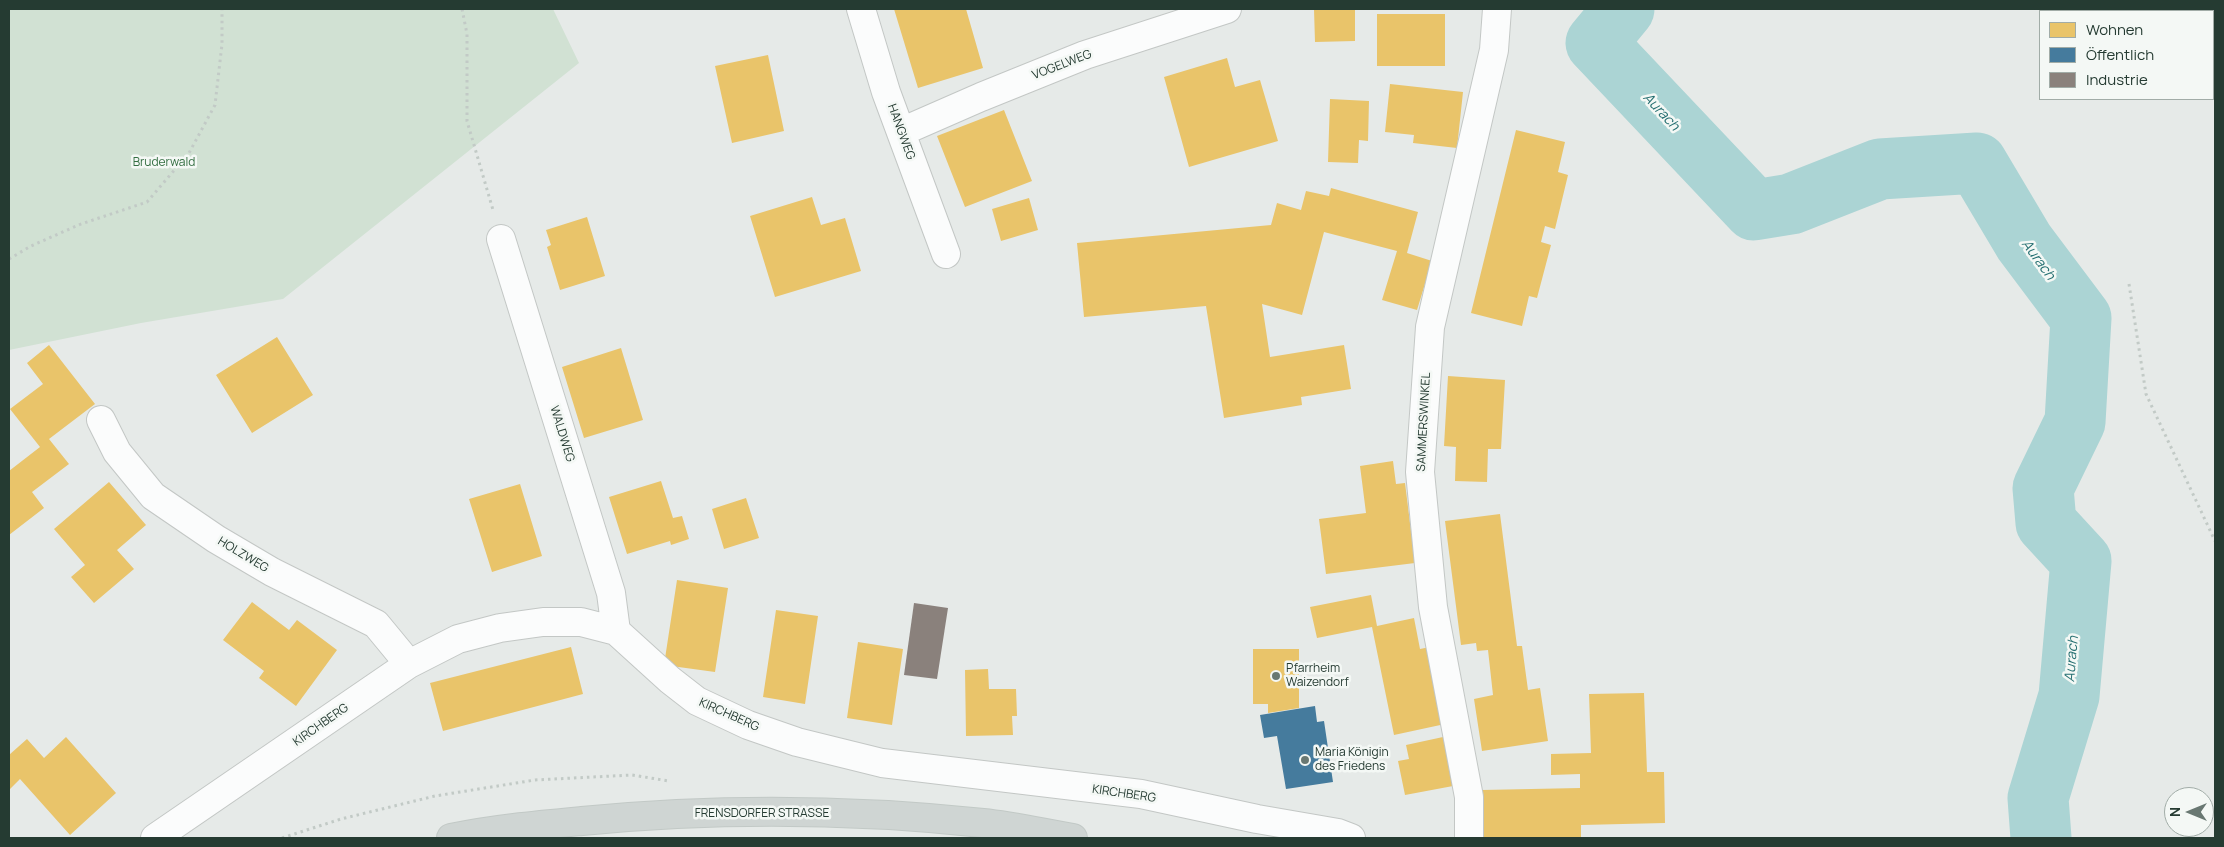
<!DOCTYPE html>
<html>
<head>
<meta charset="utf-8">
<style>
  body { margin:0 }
  #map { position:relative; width:2224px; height:847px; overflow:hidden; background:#e6eae8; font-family:Manrope,sans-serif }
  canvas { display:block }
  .frame { position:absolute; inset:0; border:10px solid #253b32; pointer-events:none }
  .legend { position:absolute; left:2039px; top:10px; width:175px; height:90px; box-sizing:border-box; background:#f4f8f5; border:1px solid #a1aca7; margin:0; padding:6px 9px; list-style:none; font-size:15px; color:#253b32 }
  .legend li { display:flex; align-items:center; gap:10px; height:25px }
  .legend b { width:25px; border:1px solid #a1aca7 }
  .north { position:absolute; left:2164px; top:787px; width:50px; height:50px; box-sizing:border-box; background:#f4f8f5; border:1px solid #a1aca7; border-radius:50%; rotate:270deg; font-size:14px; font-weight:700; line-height:20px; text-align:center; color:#253b32 }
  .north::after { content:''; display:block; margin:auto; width:18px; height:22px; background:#697872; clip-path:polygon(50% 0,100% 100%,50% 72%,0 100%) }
</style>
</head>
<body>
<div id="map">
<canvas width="2224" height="847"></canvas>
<div class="frame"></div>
<ul class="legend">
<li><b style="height:14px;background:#e9c46a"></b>Wohnen</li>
<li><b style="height:14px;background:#457b9d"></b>Öffentlich</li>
<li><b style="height:14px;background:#8a817c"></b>Industrie</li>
</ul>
<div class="north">N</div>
</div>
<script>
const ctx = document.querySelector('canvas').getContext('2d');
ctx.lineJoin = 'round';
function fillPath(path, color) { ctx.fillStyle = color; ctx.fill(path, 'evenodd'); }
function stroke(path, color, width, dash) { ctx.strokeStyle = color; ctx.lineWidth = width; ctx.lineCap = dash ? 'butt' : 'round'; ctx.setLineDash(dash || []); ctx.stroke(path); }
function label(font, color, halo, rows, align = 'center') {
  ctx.font = font + ' Manrope,sans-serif'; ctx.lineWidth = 5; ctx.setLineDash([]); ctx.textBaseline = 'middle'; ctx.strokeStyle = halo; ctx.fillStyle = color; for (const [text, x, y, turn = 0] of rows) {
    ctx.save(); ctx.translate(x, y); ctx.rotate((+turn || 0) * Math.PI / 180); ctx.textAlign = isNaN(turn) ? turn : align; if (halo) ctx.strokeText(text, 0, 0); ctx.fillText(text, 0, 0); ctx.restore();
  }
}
fillPath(new Path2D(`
  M9,9H553L579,63L283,299L141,323L9,350Z`), '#d1e1d3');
fillPath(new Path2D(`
  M894,9H966L983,68L918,88Z
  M1314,9H1355V41L1315,42Z
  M1377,14H1445V66H1377Z
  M768,55L784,131L732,143L715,66Z
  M1227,58L1235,87L1260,80L1278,141L1189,167L1164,77Z
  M1390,84L1463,92L1457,148L1413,143L1414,135L1385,132Z
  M1330,99L1369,101L1368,141L1359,140L1358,163L1328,162Z
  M1004,110L1032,181L965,207L937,136Z
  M1516,130L1565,142L1558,172L1568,175L1555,229L1545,226L1541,242L1551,245L1537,298L1529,296L1522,326L1471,313Z
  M1331,188L1418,212L1407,253L1432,261L1417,310L1382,300L1397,251L1324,232L1302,315L1262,304L1270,357L1344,345L1351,389L1301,397L1302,405L1224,418L1206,306L1084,317L1077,243L1271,225L1277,203L1301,210L1306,191L1329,196Z
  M812,197L821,225L845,218L861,271L775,297L750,216Z
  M1029,198L1038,230L1001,241L992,209Z
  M587,217L605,276L560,290L547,247L551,245L546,230Z
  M277,337L313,395L252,433L216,375Z
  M49,345L95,404L49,439L69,464L32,492L44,508L9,535V471L40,447L10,409L43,384L27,363Z
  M621,348L643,420L584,438L562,367Z
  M1448,376L1505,380L1501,449H1488L1487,482L1455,481L1456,447L1444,446Z
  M1393,461L1396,484L1405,483L1415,563L1326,574L1319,519L1366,513L1360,466Z
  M661,481L673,518L682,516L689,539L671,545L670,541L627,554L609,497Z
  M109,482L146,525L117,550L134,569L94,603L71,577L85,565L54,529Z
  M520,484L542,556L492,572L469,499Z
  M746,498L759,538L724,549L712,509Z
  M1500,514L1517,646H1522L1528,690L1540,688L1548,741L1482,751L1474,699L1493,695L1488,650L1477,651L1476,643L1461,645L1445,521Z
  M677,580L728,588L715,672L664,665Z
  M1371,595L1377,626L1414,618L1420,649L1430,647L1445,724L1394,735L1372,627L1317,638L1310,607Z
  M252,602L289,630L297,620L337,650L296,706L259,678L264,671L223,640Z
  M776,610L818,616L805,704L763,697Z
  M858,642L903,649L892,725L847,718Z
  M571,647L583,694L443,731L430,683Z
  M1253,649H1299V708L1268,713V704H1253Z
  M988,669L989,689H1016L1017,716H1012L1013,735L966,736L965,670Z
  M1644,693L1647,772H1664L1665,823L1581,825V838H1484L1482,790L1580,788V774L1551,775V754L1591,753L1589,694Z
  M66,737L116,793L70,835L20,779L9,790V755L27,739L44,758Z
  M1443,737L1453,786L1405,795L1398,761L1409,759L1406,745Z`), '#e9c46a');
fillPath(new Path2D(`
  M1315,706L1317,722L1324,721L1333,782L1286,789L1277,736L1264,738L1260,715Z`), '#457b9d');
fillPath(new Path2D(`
  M914,603L948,608L937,679L904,675Z`), '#8a817c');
stroke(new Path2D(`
  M1624,9L1596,43L1754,210L1791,204L1880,169L1977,163L2024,242L2081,318L2075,422L2043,488L2046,523L2081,561L2069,696L2038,798L2041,838`), '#abd4d4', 61);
const minor = new Path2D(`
  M861,9L886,92L946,254
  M901,132L981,97L1085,55L1227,9
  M501,239L611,593L616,631
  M101,420L117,452L153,496L216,539L272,572L376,624L409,664
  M155,838L409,664L458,639L500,628L543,622H581L616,631L670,680L697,701L748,725L797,742L882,763L1141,794L1257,819L1338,833L1351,838
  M1469,838V797L1433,607L1420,472L1430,327L1494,50L1497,9`);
const major = new Path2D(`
  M451,838C494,829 539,825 582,821C715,808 851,809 983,823C1013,826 1043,833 1073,838`);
stroke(minor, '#c3c7c5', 30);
stroke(major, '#c2c9c6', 30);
stroke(new Path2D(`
  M462,9L467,34V121L493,210
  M9,259L31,246L81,224L147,202L189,153L215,105L222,44V9
  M2129,284L2146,394L2215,541
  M282,838L341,819L435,796L535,780L632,775L669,781`), '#c2cac6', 3, [2.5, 4]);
stroke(minor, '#fbfcfc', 28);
stroke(major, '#cfd5d3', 28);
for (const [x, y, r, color] of [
  [1276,676,5,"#697872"],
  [1305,760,5,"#697872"]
]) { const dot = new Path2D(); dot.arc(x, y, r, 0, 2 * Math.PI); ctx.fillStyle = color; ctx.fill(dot); stroke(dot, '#f4f8f5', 2); }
label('12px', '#253b32', '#f4f8f5', [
  ["VOGELWEG",1062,65,-21],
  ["HANGWEG",901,132,70],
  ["SAMMERSWINKEL",1424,422,-87],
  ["WALDWEG",562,434,73],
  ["HOLZWEG",243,555,31],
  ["KIRCHBERG",729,715,24],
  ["KIRCHBERG",321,725,-35],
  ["KIRCHBERG",1124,794,8],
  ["FRENSDORFER STRASSE",762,814]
]);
label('12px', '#346e42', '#f4f8f5', [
  ["Bruderwald",164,163]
]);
label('12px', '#253b32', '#f4f8f5', [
  ["Pfarrheim",1286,669],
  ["Waizendorf",1286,683],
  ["Maria Königin",1315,753],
  ["des Friedens",1315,767]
], 'left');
label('italic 14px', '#256f71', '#f4f8f5', [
  ["Aurach",1661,112,47],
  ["Aurach",2038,260,54],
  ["Aurach",2072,659,-85]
]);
</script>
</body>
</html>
